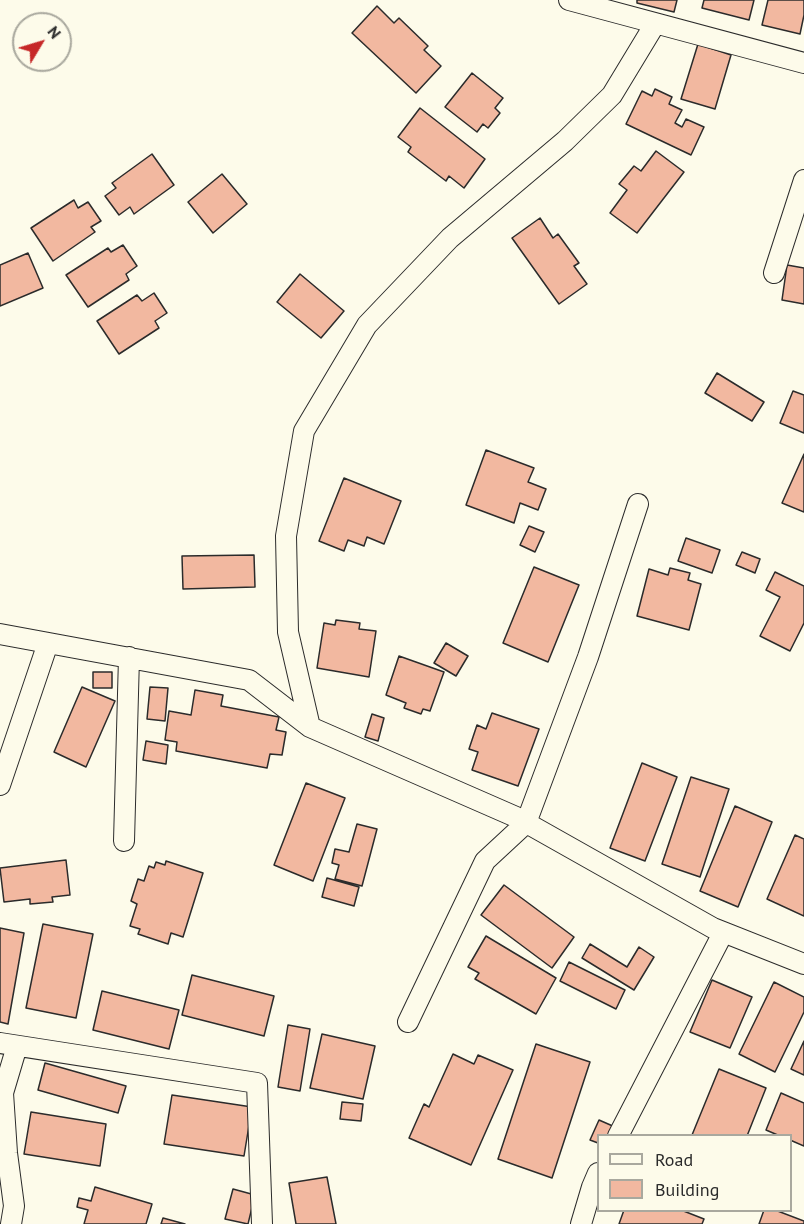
<!DOCTYPE html>
<html>
<head>
<meta charset="utf-8">
<style>
  body { margin:0 }
  #map { position:relative; width:804px; height:1224px; overflow:hidden; background:#fdfbea; font-family:"PT Sans",sans-serif }
  canvas { display:block }
  .legend { position:absolute; left:597px; top:1134px; width:195px; height:78px; box-sizing:border-box; background:#fdfbea; border:2px solid #a9a89e; margin:0; padding:8px 10px; list-style:none; font-size:18px; color:#2b2b2b }
  .legend li { display:flex; align-items:center; gap:12px; height:30px }
  .legend b { width:30px; border:2px solid #a9a89e }
  .north { position:absolute; left:12px; top:12px; width:60px; height:60px; box-sizing:border-box; background:#fdfbea; border:2px solid #a9a89e; border-radius:50%; rotate:52deg; font-size:16px; font-weight:700; line-height:24px; text-align:center; color:#2b2b2b }
  .north::after { content:''; display:block; margin:auto; width:21px; height:27px; background:#c62828; clip-path:polygon(50% 0,100% 100%,50% 72%,0 100%) }
</style>
</head>
<body>
<div id="map">
<canvas width="804" height="1224"></canvas>
<ul class="legend">
<li><b style="height:8px;background:#fdfbea"></b>Road</li>
<li><b style="height:16px;background:#f2b8a0"></b>Building</li>
</ul>
<div class="north">N</div>
</div>
<script>
const ctx = document.querySelector('canvas').getContext('2d');
ctx.lineJoin = 'round';
function fillPath(path, color) { ctx.fillStyle = color; ctx.fill(path, 'evenodd'); }
function stroke(path, color, width, dash) { ctx.strokeStyle = color; ctx.lineWidth = width; ctx.lineCap = dash ? 'butt' : 'round'; ctx.setLineDash(dash || []); ctx.stroke(path); }
const building = new Path2D(`
  M637,0H677L674,12L637,3Z
  M704,0H754L749,20L702,8Z
  M768,0H804V15L800,34L762,25Z
  M377,6L394,23L399,18L428,46L424,50L441,66L416,93L352,33Z
  M698,44L731,55L715,109L681,99Z
  M472,73L503,98L495,108L500,113L488,128L483,124L477,132L445,107Z
  M655,89L672,97L669,104L682,110L675,123L682,127L686,119L704,127L691,155L626,124L642,91L652,96Z
  M420,108L485,159L464,188L449,176L446,181L408,152L411,147L398,137Z
  M656,151L684,172L637,233L610,213L627,190L619,184L634,166L641,171Z
  M152,154L174,185L134,214L130,207L119,215L105,196L116,188L112,183Z
  M222,174L247,204L213,233L188,202Z
  M74,200L78,208L88,202L101,221L91,227L95,232L53,261L31,228Z
  M540,218L553,238L558,234L579,263L574,266L587,284L559,304L512,238Z
  M123,245L137,266L126,274L129,280L88,307L66,275L108,248L111,252Z
  M28,253L43,288L0,306V265Z
  M787,265L804,268V304L782,300Z
  M300,274L344,311L321,338L277,302Z
  M154,293L167,313L155,321L159,328L119,354L97,321L137,295L142,301Z
  M717,373L764,402L752,421L705,393Z
  M793,391L804,395V433L780,423Z
  M486,450L534,468L528,482L546,489L538,510L520,503L514,523L466,505Z
  M804,454V512L782,503Z
  M344,478L401,501L384,544L367,537L364,546L348,540L344,551L319,541Z
  M529,526L544,532L535,552L520,545Z
  M686,538L720,550L712,573L678,561Z
  M742,552L760,559L755,573L736,565Z
  M254,555L255,587L183,589L182,556Z
  M534,567L579,585L548,662L503,643Z
  M670,568L690,573L688,580L701,584L689,630L637,616L649,569L668,575Z
  M775,572L804,586V623L790,651L760,636L780,597L766,590Z
  M336,620L360,623L359,629L376,631L369,677L317,668L324,623L335,625Z
  M446,643L468,656L456,676L434,663Z
  M399,656L444,672L430,711L423,709L421,714L404,708L406,703L386,695Z
  M93,672H112V688H93Z
  M82,687L115,701L86,767L54,752Z
  M150,687L168,688L165,721L147,719Z
  M195,690L223,695L221,706L279,717L276,730L286,732L282,755L270,754L267,768L176,751L177,742L165,740L169,711L191,715Z
  M492,713L539,729L518,786L472,770L478,752L469,749L477,725L486,729Z
  M372,714L384,718L378,741L365,737Z
  M146,741L168,745L166,764L143,760Z
  M642,763L677,777L645,861L610,848Z
  M691,777L729,789L700,877L662,864Z
  M306,783L345,798L313,881L274,865Z
  M735,806L772,822L738,907L700,891Z
  M357,824L377,829L362,886L335,879L339,865L332,863L335,849L349,852Z
  M795,835L804,839V916L767,899Z
  M66,860L70,895L52,897L53,902L30,904V899L4,902L0,868Z
  M166,861L203,873L183,937L171,933L168,944L138,934L140,929L130,926L137,904L131,901L138,879L144,881L149,866L154,868L156,862L165,865Z
  M327,878L359,887L354,906L322,897Z
  M504,885L574,937L552,968L481,915Z
  M43,924L93,934L76,1018L26,1008Z
  M0,928L24,933L8,1024L0,1022Z
  M486,936L556,978L536,1014L475,979L479,973L468,967Z
  M590,944L627,967L639,947L654,957L634,990L582,958Z
  M569,962L625,990L616,1009L560,981Z
  M192,975L274,996L264,1036L182,1015Z
  M712,980L752,997L730,1048L690,1032Z
  M774,982L804,997V1012L775,1072L739,1054Z
  M102,991L179,1010L169,1049L93,1030Z
  M288,1025L310,1029L300,1091L278,1087Z
  M322,1034L375,1046L363,1099L310,1088Z
  M804,1041V1075L791,1069Z
  M536,1044L590,1062L552,1178L498,1159Z
  M453,1054L474,1064L478,1055L513,1070L471,1165L409,1138L424,1104L429,1107Z
  M45,1063L126,1086L118,1113L38,1090Z
  M719,1069L766,1088L747,1136L692,1135Z
  M781,1093L804,1103V1146L790,1140V1136H780L766,1130Z
  M172,1095L252,1107L244,1156L164,1144Z
  M342,1102L363,1104L361,1121L340,1119Z
  M31,1112L106,1124L100,1166L24,1154Z
  M599,1120L615,1127L611,1136H598V1143L590,1140Z
  M327,1177L336,1224H296L289,1183Z
  M95,1187L152,1204L146,1224H84L88,1210L77,1207L79,1198L91,1201Z
  M233,1189L255,1195L248,1224L225,1219Z
  M624,1210H681L704,1219L702,1224H619Z
  M764,1210H775L804,1221V1224H759Z
  M163,1218L185,1224H161Z`);
fillPath(building, '#f2b8a0');
stroke(building, '#2b2b2b', 1.5);
const street = new Path2D(`
  M569,0L804,63
  M774,273L804,180
  M0,634L249,680L310,727L516,817L713,928L804,964
  M310,727L288,632L286,536L304,431L367,325L450,238L565,141L612,95L655,24
  M0,785L48,643
  M124,841L129,657
  M408,1022L485,861L526,823L588,657L638,504
  M0,1043L257,1083L262,1224
  M618,1136L723,933
  M11,1224L14,1206L7,1153L3,1093L17,1046
  M581,1224L592,1187L598,1173`);
stroke(street, '#2b2b2b', 22);
stroke(street, '#fdfbea', 20);
</script>
</body>
</html>
